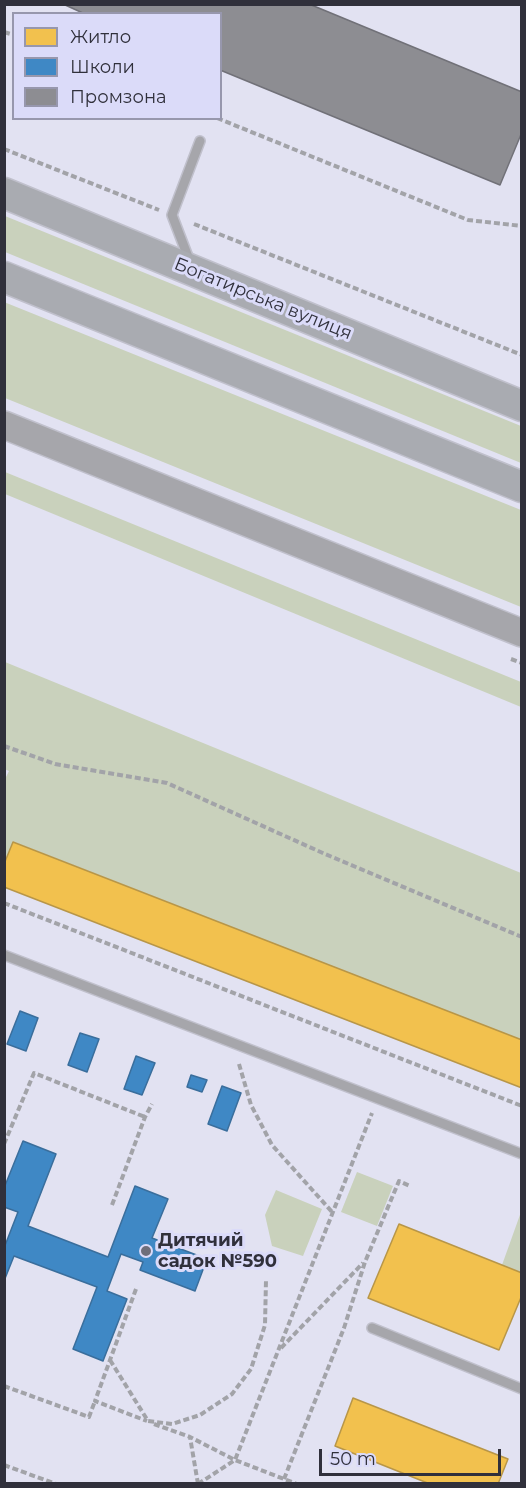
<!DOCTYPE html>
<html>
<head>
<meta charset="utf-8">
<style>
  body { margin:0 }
  #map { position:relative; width:526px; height:1488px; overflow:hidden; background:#e2e2f2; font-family:Montserrat,sans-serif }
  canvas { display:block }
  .frame { position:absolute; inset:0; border:6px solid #30303b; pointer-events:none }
  .legend { position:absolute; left:12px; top:12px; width:210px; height:108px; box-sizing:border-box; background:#dbdbf9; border:2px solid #9797ad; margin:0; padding:8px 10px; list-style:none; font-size:18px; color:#30303b }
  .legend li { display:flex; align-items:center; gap:12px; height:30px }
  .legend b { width:30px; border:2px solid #9797ad }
  .scale { position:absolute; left:319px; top:1449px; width:182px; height:27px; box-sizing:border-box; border:3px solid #30303b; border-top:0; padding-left:8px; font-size:18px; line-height:21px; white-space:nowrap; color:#30303b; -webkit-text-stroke:4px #dbdbf9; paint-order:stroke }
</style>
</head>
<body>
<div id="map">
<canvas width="526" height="1488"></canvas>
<div class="frame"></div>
<ul class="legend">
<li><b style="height:16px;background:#f2c14e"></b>Житло</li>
<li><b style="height:16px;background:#3f88c5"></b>Школи</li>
<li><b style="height:16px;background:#8d8d92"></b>Промзона</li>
</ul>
<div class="scale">50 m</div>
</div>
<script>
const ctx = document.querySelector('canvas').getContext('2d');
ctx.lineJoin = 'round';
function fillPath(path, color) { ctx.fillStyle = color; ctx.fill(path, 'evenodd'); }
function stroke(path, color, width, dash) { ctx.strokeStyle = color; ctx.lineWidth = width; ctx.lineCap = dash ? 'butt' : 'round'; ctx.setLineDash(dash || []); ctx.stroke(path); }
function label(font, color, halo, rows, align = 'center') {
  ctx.font = font + ' Montserrat,sans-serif'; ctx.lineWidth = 6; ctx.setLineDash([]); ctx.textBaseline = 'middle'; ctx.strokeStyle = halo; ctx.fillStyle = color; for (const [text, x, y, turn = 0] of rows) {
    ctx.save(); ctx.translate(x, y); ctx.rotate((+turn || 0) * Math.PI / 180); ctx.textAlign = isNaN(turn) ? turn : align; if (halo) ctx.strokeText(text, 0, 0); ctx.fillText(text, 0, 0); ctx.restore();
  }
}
fillPath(new Path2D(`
  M5,216L521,426V463L5,252Z
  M4,302L521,510V607L5,398Z
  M5,472L521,682V707L5,494Z
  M5,662L521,873V1040L14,842L5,864L4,781L9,771L4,769Z
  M357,1172L393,1186L377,1226L341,1212Z
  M276,1190L322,1209L303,1256L272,1246L265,1215Z
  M521,1212V1273L502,1265Z`), '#c9d1bc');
const homes = new Path2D(`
  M13,842L522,1040V1088L4,887V864Z
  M399,1224L522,1273V1295L499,1350L368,1298Z
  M353,1398L508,1459L498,1484H430L335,1446Z`);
fillPath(homes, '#f2c14e');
stroke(homes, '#b89648', 1.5);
const schools = new Path2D(`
  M20,1011L38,1018L26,1051L7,1044Z
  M80,1033L99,1039L87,1072L68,1065Z
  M136,1056L155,1063L142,1095L124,1089Z
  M191,1075L207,1080L202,1092L187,1087Z
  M222,1086L241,1093L227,1131L208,1124Z
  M23,1141L56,1154L28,1226L108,1257L135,1186L168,1199L152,1238L207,1259L195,1291L140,1270L143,1262L121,1254L107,1291L127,1299L103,1361L73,1349L97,1287L14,1256L4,1281V1248L18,1212L4,1207V1188Z`);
fillPath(schools, '#3f88c5');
stroke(schools, '#3a6e9c', 1.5);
const industry = new Path2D(`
  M63,4H309L522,92V132L500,185L220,70V14H85Z`);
fillPath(industry, '#8d8d92');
stroke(industry, '#717178', 1.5);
const lane = new Path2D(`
  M190,262L172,215L200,141
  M4,955L522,1154
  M372,1328L522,1389`);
const secondary = new Path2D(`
  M4,425L522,633`);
const primary = new Path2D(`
  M4,193L522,406
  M4,277L522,487`);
stroke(lane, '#c0c0cc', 12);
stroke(secondary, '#c0c0cc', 30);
stroke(primary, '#c0c0cc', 33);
stroke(new Path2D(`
  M4,32L14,35
  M217,118L468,220L522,226
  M4,149L159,210
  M194,224L522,355
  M511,659L522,663
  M4,746L55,764L167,783L325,854L522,937
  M4,903L522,1106
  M239,1064L251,1105L272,1145L333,1213
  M4,1144L34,1073L145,1117
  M112,1205L145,1117L152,1104
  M136,1289L95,1401L147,1421
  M281,1348L363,1263
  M110,1360L148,1421L172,1424L200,1415L232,1394L251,1369L265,1325L266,1280
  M4,1386L89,1417L95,1401
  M154,1424L190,1437
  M4,1465L56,1484
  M284,1479L344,1328L365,1262L399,1181L410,1186
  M198,1484L235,1460L372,1113
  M198,1484L190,1437L235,1460L297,1484`), '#a2a3a8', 4, [6, 3]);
stroke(lane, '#a6a6ab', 9);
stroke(secondary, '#a6a6ab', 27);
stroke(primary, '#a9abb1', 30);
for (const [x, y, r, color] of [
  [146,1251,6,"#6e6e7b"]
]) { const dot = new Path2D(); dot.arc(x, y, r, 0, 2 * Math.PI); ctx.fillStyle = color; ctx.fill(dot); stroke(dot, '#dbdbf9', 2); }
label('18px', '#30303b', '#dbdbf9', [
  ["Богатирська вулиця",263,299,22]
]);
label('bold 18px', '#30303b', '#dbdbf9', [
  ["Дитячий",158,1241],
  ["садок №590",158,1262]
], 'left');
</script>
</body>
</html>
